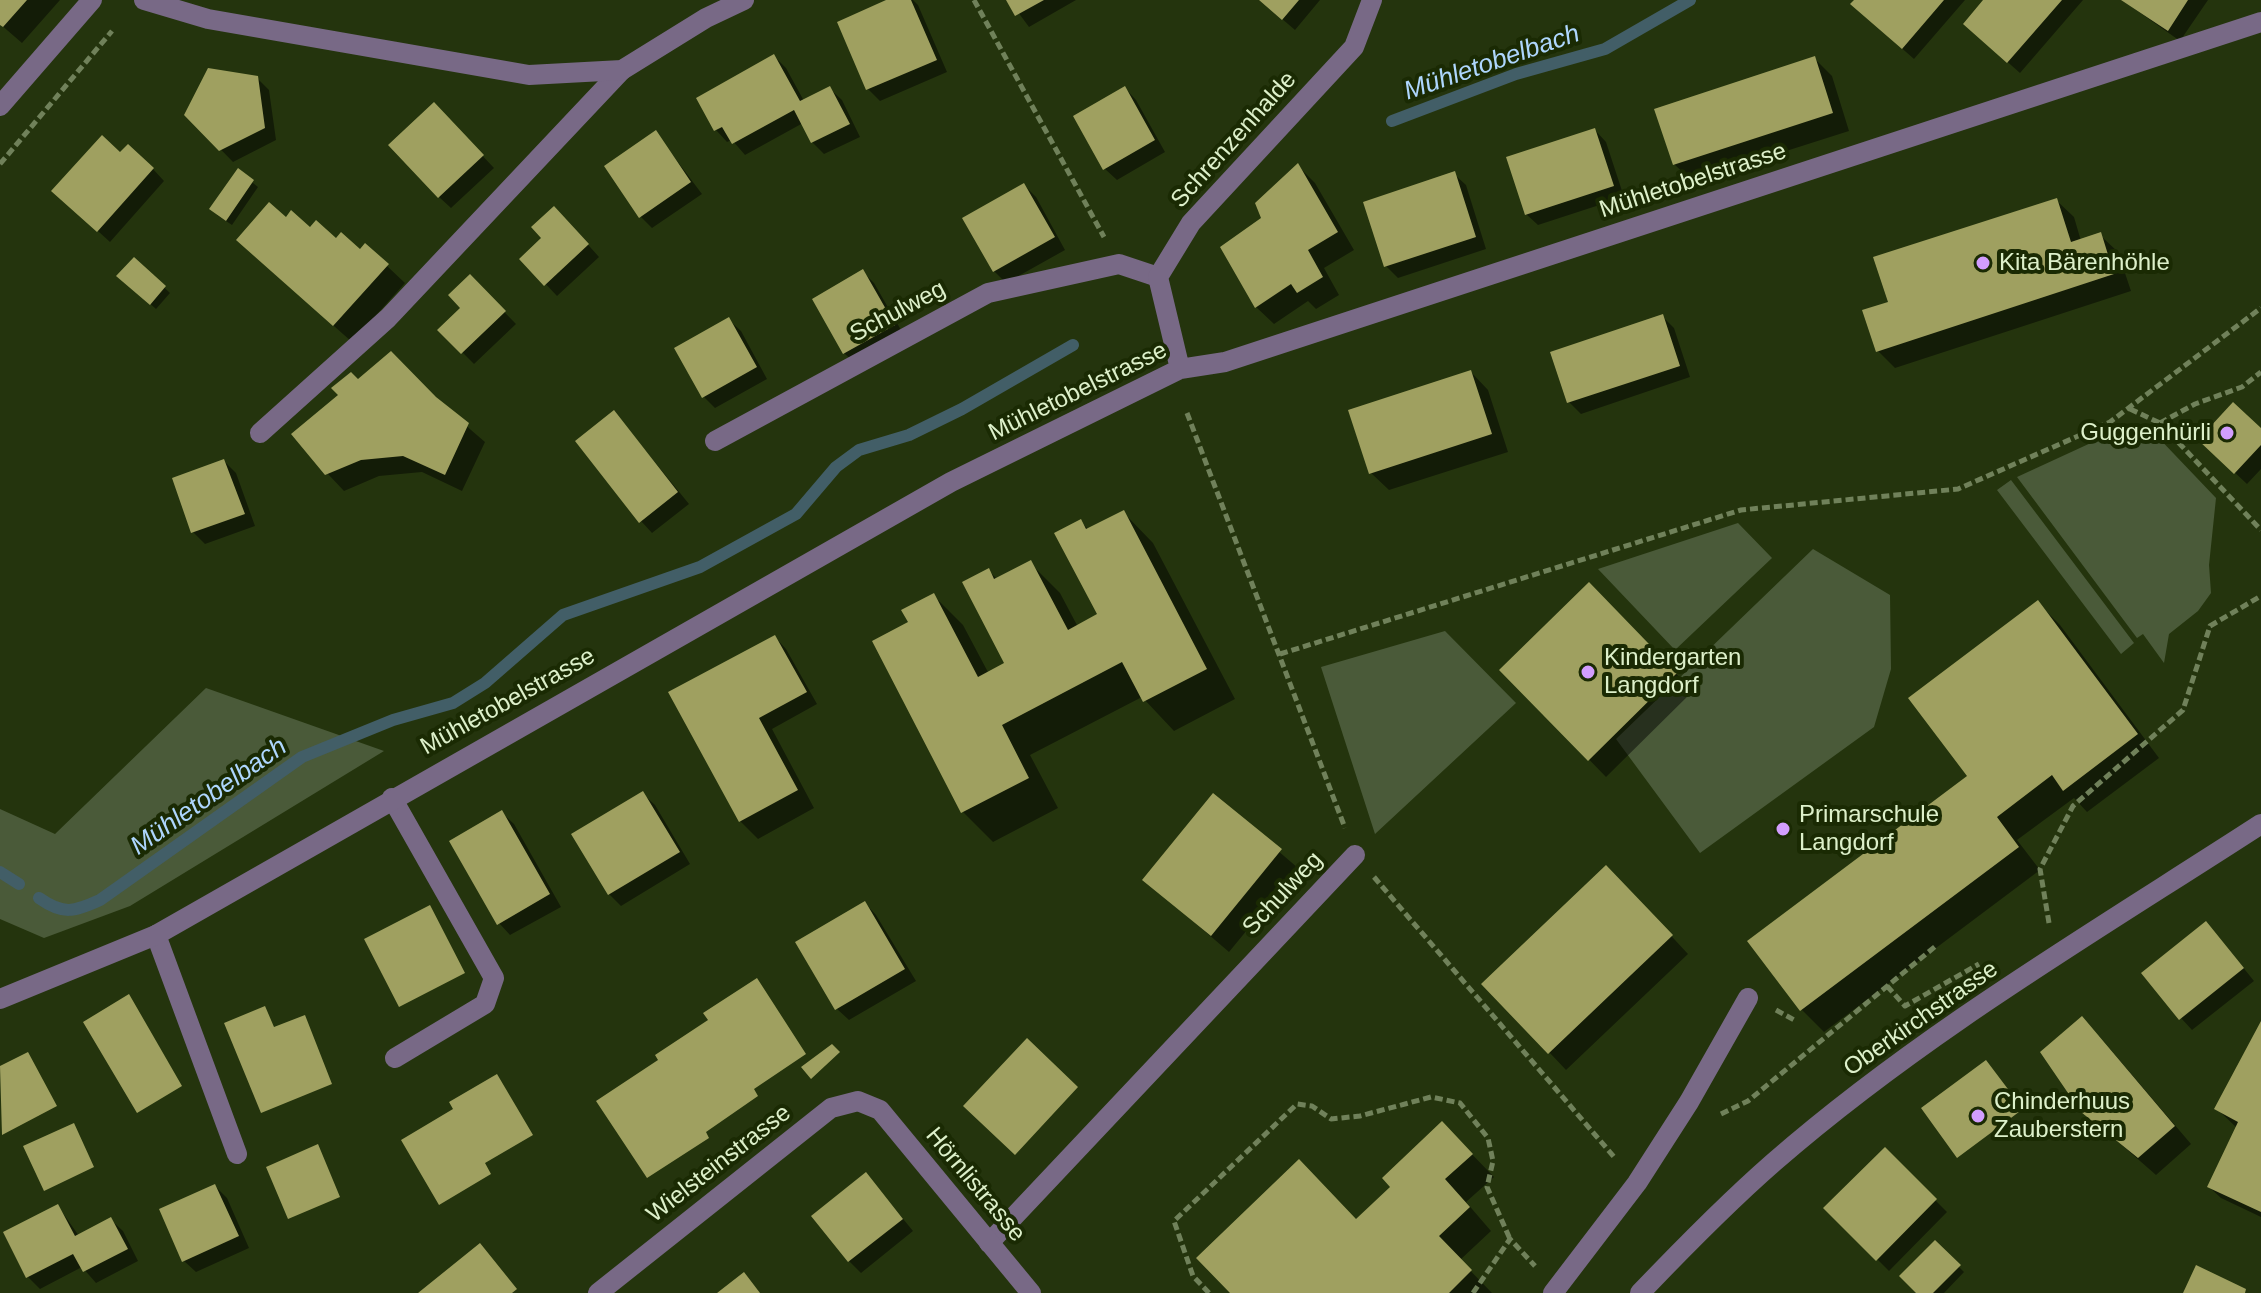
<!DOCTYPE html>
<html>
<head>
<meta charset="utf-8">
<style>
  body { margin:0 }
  canvas { display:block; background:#24340d }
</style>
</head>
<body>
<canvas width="2261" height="1293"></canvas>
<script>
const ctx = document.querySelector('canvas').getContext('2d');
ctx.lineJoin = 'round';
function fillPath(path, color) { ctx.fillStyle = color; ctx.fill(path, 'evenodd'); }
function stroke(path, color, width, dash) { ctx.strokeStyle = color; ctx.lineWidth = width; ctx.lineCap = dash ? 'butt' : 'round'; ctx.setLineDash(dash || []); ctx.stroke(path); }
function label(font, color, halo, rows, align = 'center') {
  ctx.font = font + ' Helvetica,sans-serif'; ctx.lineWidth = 8; ctx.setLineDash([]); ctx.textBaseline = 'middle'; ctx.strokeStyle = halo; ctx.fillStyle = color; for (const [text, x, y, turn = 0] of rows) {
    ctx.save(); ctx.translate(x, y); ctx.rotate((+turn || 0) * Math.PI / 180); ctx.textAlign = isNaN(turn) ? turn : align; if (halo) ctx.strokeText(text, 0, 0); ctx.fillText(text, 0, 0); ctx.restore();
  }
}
fillPath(new Path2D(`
  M2139,428L2154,433L2216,498L2209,565L2211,593L2198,611L2169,634L2164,663L2143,634L2137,638L2017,477L2119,430Z
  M2011,480L2134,643L2121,654L1997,490Z
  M1738,523L1772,558L1675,650L1598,569Z
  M1813,549L1890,595L1891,669L1874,727L1700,853L1616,739Z
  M1445,631L1516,703L1375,834L1321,667Z
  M206,688L384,751L130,906L44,938L0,919V809L55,834Z`), '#4a5a39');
fillPath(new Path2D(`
  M0,0H60L22,43L0,24Z
  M891,0H913L918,5L947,72L880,101L868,89L839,23Z
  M1009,0H1076L1029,27Z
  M1260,0H1320L1295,30Z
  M1857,0H1965L1914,59L1865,16Z
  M1986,0H2083L2020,73L1977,35Z
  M2122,0H2208L2180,41Z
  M774,56L786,68L804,101L830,89L842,100L860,137L824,154L812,142L803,123L745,155L732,140L727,142L716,130L698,99Z
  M1815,59L1832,76L1849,131L1692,181L1674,164Z
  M257,78L269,90L276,140L233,162L187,115Z
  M1125,88L1136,100L1165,152L1117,180L1105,169Z
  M446,117L494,168L451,208L439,197Z
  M1595,130L1606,142L1624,197L1538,225L1526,214Z
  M656,133L702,194L652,228L641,217Z
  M121,154L153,169L164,181L110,242L66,202Z
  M1298,166L1315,183L1354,250L1324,268L1339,295L1316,309L1308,301L1274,324L1256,307L1264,218Z
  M238,171L258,187L232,225L217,215Z
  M1454,174L1466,185L1486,249L1398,278L1386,266Z
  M1024,185L1036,197L1065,250L1006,283L994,271Z
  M2056,200L2074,217L2081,241L2100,235L2118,252L2131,291L1895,368L1878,351Z
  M286,220L387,266L405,283L352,342L256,257Z
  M566,220L599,257L557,296L522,259Z
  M134,259L170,293L156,309L119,276Z
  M863,272L874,283L905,337L856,364L844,353Z
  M470,277L516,324L474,364L440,330L462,308Z
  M1662,316L1674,328L1690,377L1581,414L1569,402Z
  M729,320L741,331L767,379L715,408L704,397Z
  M1471,372L1488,390L1508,452L1389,490L1371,473Z
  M435,399L485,442L462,491L422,472L379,476L344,491L327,473Z
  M614,412L689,504L652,533L641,521Z
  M2261,430V469L2247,484L2200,440Z
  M224,461L236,473L255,526L205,544L193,532L174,480Z
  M1123,512L1153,543L1235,699L1174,731L1142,697L1030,755L1058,808L993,842L963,812L911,623L933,595L963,625L989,674L1007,664L988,570L998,580L1030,563L1060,593L1078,627L1100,615L1081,522L1089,530Z
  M1589,585L1693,691L1606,777L1502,670Z
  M2038,603L2060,625L2159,758L2087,812L2074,798L2017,840L2040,870L1824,1032L1802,1010L1750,941L1970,777Z
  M775,637L786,649L817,704L772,729L814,808L758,839L740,821L671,693Z
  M643,794L655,805L690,864L621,906L609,894Z
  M1214,796L1298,868L1229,952L1145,880Z
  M502,813L514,824L561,907L510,935L499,923Z
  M1624,885L1688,954L1566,1070L1549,1052Z
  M865,903L876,915L916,981L849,1020L837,1009Z
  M2217,935L2254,981L2192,1030L2181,1018Z
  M2261,1025V1217L2221,1198L2209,1187L2237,1128L2217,1109Z
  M2099,1036L2191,1144L2156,1175L2092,1119Z
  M1464,1146L1494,1177L1466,1202L1491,1231L1460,1260L1492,1293H1232L1357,1221Z
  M1885,1150L1947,1212L1889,1271L1826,1208Z
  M215,1186L227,1198L249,1248L196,1272L184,1261Z
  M877,1187L913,1231L861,1273L849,1261Z
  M58,1206L79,1236L111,1220L123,1231L138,1261L96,1283L82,1267L40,1289L28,1277L5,1233Z
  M1935,1243L1964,1272L1944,1293H1918Z`), '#0007');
stroke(new Path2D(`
  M1392,121L1516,74L1605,49L1690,0
  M0,872L19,884
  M39,898C63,915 74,912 100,900L302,757L393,720L453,703L485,683L563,615L700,567L796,514L836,467L859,450L909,435L962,409L1073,345`), '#425e67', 12);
fillPath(new Path2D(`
  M0,0H27L3,27L0,25Z
  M886,0H911L937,60L866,90L837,22Z
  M1006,0H1044L1015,16Z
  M1259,0H1299L1282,20Z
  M1854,0H1944L1902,49L1850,4Z
  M1983,0H2062L2007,63L1963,24Z
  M2121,0H2188L2168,31Z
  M774,54L800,101L830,86L850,124L811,143L794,110L732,144L722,127L714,131L696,98Z
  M1815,56L1833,113L1673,165L1654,109Z
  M208,68L258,76L265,128L219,151L184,115Z
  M1125,86L1155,140L1103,170L1073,116Z
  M434,102L484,155L438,198L388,145Z
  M1595,128L1614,186L1525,215L1506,157Z
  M656,130L691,182L639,218L604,166Z
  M102,135L120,152L128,144L154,168L97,232L51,191Z
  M1298,163L1338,232L1308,250L1323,277L1297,293L1291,284L1255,308L1220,247L1261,218L1255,203Z
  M238,168L254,180L226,221L209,209Z
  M1455,171L1476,237L1384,267L1363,202Z
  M1024,183L1055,237L993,272L962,218Z
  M2057,198L2071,242L2101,232L2114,274L1876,352L1862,310L1888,302L1873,257Z
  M269,202L286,217L291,210L310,227L316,220L336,238L341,232L360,249L365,243L389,264L333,326L236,240Z
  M554,206L589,244L544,286L519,259L541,238L531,227Z
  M134,257L166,286L150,305L116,276Z
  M863,269L895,325L843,354L812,299Z
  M470,274L506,311L461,354L437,330L460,308L448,295Z
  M1663,314L1680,366L1567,403L1550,352Z
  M729,317L757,367L702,398L674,348Z
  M391,351L436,397L469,423L445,475L403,456L361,460L325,475L291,434L338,395L331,388L351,372L358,379Z
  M1471,370L1492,434L1369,474L1348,410Z
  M2233,402L2261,428V445L2234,474L2198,440Z
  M614,410L678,492L639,523L575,441Z
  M224,459L245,514L191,533L172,478Z
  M1124,510L1207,669L1143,702L1122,662L1002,725L1029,778L961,813L872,641L908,622L901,610L934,593L978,677L1004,663L962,582L989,568L994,579L1031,560L1068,630L1097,614L1054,533L1081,519L1086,529Z
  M1589,582L1677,673L1588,761L1499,670Z
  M2038,600L2138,734L2063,791L2052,775L1997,817L2019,847L1800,1011L1747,941L1967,776L1908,698Z
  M775,635L807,692L759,718L798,790L739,822L668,692Z
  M643,791L680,852L608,895L571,834Z
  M1213,793L1282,849L1211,936L1142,880Z
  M502,810L550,894L497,925L449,841Z
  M1606,865L1673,935L1548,1054L1481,984Z
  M865,901L905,969L835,1010L795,942Z
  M430,905L465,973L399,1007L364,939Z
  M2206,921L2244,968L2179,1020L2141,973Z
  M757,978L806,1054L754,1089L758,1096L706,1132L709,1138L647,1178L596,1101L658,1060L655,1055L708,1020L703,1013Z
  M129,994L182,1086L137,1113L83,1022Z
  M265,1006L274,1027L305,1015L332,1084L261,1113L224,1023Z
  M2082,1016L2175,1126L2138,1158L2081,1112L2040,1052Z
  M2261,1021V1212L2207,1187L2238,1122L2214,1109Z
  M1027,1038L1078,1087L1015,1155L963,1106Z
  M832,1044L840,1052L811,1079L801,1067Z
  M28,1052L57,1106L2,1135L0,1066Z
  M1986,1060L2023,1109L1957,1158L1921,1108Z
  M497,1074L533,1135L485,1163L491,1174L439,1205L401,1140L453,1109L449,1102Z
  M1442,1121L1473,1154L1445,1179L1470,1207L1439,1236L1472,1270L1449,1293H1230L1196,1258L1299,1159L1356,1219L1390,1187L1382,1178Z
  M74,1123L94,1167L44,1191L23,1146Z
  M318,1144L340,1197L288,1219L266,1167Z
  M1885,1147L1937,1199L1876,1261L1823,1208Z
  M866,1172L903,1219L848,1262L811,1216Z
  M215,1184L239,1236L182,1262L159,1209Z
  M58,1204L75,1236L111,1217L128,1249L83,1272L73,1254L26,1278L3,1232Z
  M1935,1240L1961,1265L1933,1293H1916L1899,1276Z
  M480,1243L517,1289L512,1293H418Z
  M2196,1265L2246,1289L2245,1293H2183Z
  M744,1272L760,1293H717Z`), '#9fa060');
stroke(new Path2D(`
  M974,0L1104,237
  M0,164L112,31
  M2130,409L2160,423L2261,530
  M1187,413L1345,828
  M2160,423L2195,404L2242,387L2261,372
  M1280,654L1741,510L1958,489L2110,422L2261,308
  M1374,877L1615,1158
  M2049,923L2040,869L2073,806L2183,710L2210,626L2261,596
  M1887,986L1905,1006L1979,964
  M1776,1010L1796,1021
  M1721,1114L1748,1101L1937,945
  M1209,1293L1193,1276L1174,1221L1297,1104L1312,1106L1331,1119L1360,1116L1431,1097L1460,1103L1488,1138L1493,1161L1487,1187L1510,1239
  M1473,1293L1510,1239L1535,1266`), '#70815a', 5, [8, 4]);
stroke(new Path2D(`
  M260,433L388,318L622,70
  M715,441L988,293L1119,264L1158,277
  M392,798L494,978L485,1004L395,1058
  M156,935L237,1154
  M989,1243L1355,855
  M1553,1293L1637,1183L1689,1102L1748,998`), '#786986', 20);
stroke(new Path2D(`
  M144,0L208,19L529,75L622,70L706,18L744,0
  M0,106L92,0
  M1180,369L1158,277L1191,223L1354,47L1372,0
  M0,999L156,935L951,482L1180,369L1225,362L2261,22
  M598,1293L831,1108L858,1101L880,1110L1031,1293
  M1640,1293C1683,1248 1727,1203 1774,1162C1922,1033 2096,931 2261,824`), '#786986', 20);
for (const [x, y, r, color] of [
  [1983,263,8,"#d29dfd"],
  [2227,433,8,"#d29dfd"],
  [1588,672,8,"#d29dfd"],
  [1783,829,8,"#d29dfd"],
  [1978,1116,8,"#d29dfd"]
]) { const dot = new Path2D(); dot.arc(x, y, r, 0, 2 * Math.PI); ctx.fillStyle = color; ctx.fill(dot); stroke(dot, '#1a2a03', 3); }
label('24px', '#ddf0ca', '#1a2a03', [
  ["Schrenzenhalde",1234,140,-48],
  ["Mühletobelstrasse",1693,181,-18],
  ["Schulweg",898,312,-28],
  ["Mühletobelstrasse",1078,392,-26],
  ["Mühletobelstrasse",508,702,-29],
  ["Schulweg",1283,894,-47],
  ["Oberkirchstrasse",1921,1019,-35],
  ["Wielsteinstrasse",719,1164,-38],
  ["Hörnlistrasse",975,1185,50]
]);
label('24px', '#ddf0ca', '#1a2a03', [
  ["Kita Bärenhöhle",1999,263],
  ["Guggenhürli",2211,433,"right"],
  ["Kindergarten",1604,658],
  ["Langdorf",1604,686],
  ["Primarschule",1799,815],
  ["Langdorf",1799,843],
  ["Chinderhuus",1994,1102],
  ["Zauberstern",1994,1130]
], 'left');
label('italic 26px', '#aed6fd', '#1a2a03', [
  ["Mühletobelbach",1492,63,-19],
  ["Mühletobelbach",209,797,-35]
]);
</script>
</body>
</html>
